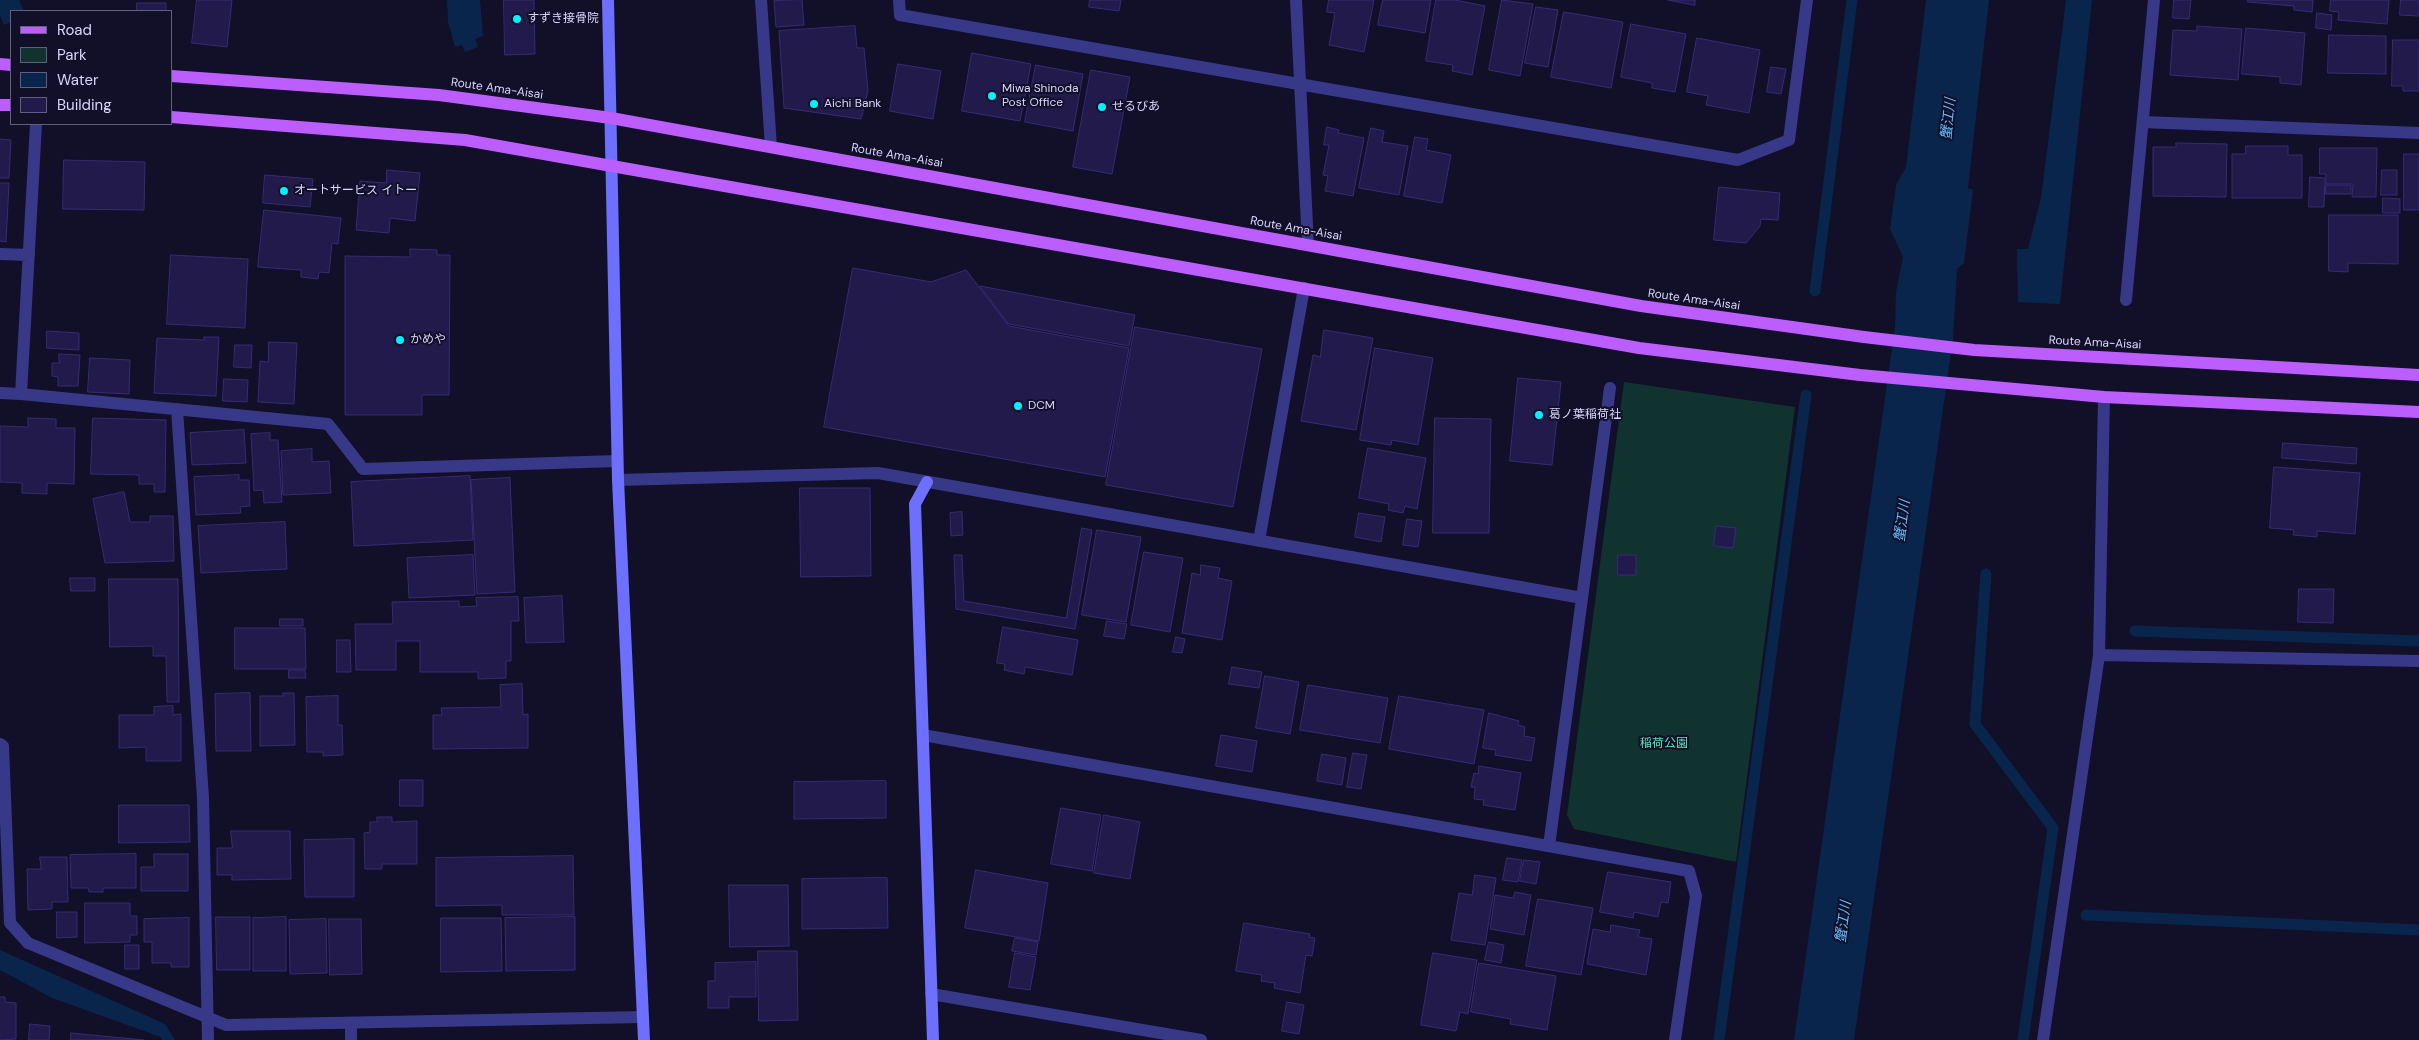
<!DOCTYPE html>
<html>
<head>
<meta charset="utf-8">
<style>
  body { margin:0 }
  #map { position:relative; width:2419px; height:1040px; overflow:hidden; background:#120f28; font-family:"DM Sans",sans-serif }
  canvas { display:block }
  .legend { position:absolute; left:10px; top:10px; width:162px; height:115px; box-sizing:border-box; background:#120f28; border:1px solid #625f7e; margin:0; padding:6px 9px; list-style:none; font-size:15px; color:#d9d6ff }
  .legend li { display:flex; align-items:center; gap:10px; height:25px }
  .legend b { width:25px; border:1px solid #625f7e }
</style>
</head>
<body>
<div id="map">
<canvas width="2419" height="1040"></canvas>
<ul class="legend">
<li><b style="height:6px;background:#bc5dff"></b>Road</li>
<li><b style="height:14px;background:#113330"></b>Park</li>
<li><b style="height:14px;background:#0a254c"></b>Water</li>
<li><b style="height:14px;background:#221a4a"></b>Building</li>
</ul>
</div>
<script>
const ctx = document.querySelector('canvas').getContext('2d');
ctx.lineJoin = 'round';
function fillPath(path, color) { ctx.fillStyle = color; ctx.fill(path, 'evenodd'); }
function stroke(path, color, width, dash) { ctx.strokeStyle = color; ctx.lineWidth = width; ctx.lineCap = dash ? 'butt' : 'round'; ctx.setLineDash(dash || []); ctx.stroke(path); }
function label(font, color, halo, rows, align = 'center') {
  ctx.font = font + ' "DM Sans","Noto Sans JP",sans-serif'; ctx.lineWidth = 4; ctx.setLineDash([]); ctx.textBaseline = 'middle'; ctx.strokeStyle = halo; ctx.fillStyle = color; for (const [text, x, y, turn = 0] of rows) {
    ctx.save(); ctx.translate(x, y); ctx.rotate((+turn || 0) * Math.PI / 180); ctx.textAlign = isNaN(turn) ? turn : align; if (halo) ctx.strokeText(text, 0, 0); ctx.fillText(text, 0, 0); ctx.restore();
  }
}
fillPath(new Path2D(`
  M1624,382L1795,407L1736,862L1574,829L1567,815Z`), '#113330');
fillPath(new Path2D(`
  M0,0H19L24,11H11V22L4,25L0,15Z
  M447,0H480L483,36L475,39L478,47L465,52L462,45L455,47L448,22Z
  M1926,0H1989L1968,188L1973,190L1964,263L1957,269L1953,338L1854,1040H1794L1895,327L1896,292L1903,257L1890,229L1896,185L1906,167Z
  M2066,0H2092L2060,304L2018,302L2017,249H2028L2041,198Z
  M0,950L165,1024L175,1040H162L161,1037L52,998L0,970Z`), '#0a254c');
stroke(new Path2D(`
  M1815,291L1852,0
  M1986,574L1975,724L2053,828L2023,1040
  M2135,631L2419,641
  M2086,915L2419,930
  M1719,1040L1806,395`), '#0a254c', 11);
const building = new Path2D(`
  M197,0H232L227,47L192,43Z
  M504,0H534L535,54L505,55Z
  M802,0L804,25L776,27L774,1Z
  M1090,0H1121L1119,11L1089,7Z
  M1329,0H1374L1364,52L1329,45L1335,13L1327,12Z
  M1383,0H1431L1425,33L1378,25Z
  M1436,0H1455L1485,6L1472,75L1452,71L1453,65L1426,61Z
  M1502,0L1533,4L1520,76L1489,70Z
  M1668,0H1695V5Z
  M2174,0H2191L2189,19L2173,18Z
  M2248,0H2313L2312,12L2294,10V6L2248,2Z
  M2331,0H2389L2387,24L2338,20L2339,12L2330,11Z
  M2401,0H2419V16L2400,15Z
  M137,3H166V11H137Z
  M1536,7L1558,10L1548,67L1525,63Z
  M1564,12L1623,22L1611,88L1551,77Z
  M2317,13L2332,15L2331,30L2316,28Z
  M1631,24L1686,34L1675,92L1652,88V83L1621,77Z
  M855,26L857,48H864L868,91L861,119L784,108L779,31Z
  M2197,26L2242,29L2238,80L2170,75L2173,30L2197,31Z
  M2246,28L2305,33L2301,85L2280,83V77L2242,74Z
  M2329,35L2386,36V74L2328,73Z
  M1697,38L1760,50L1749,113L1706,105L1708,96L1687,92Z
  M2393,40H2419V91H2403V86H2392Z
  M972,53L1031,64L1020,121L962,111Z
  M898,64L941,71L933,119L890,111Z
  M1036,65L1083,74L1073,131L1025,122Z
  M1771,67L1786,69L1781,94L1767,92Z
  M1091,70L1130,77L1112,174L1073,167Z
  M1327,127L1339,130L1338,133L1364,138L1353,196L1325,191L1328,176L1323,175L1329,145H1324Z
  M1371,128L1384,131L1382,142L1408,146L1399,195L1359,188Z
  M1415,137L1428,139L1426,150L1451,155L1442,203L1404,196Z
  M0,139L11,140L9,178H0Z
  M2176,143L2227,144L2226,197L2153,196V147H2176Z
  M2246,146H2288V155H2302V198H2232V154H2245Z
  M2320,148H2377L2376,197H2352L2353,184H2326V174H2320Z
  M2404,154H2419V210H2404Z
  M64,160L145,162L144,210L63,209Z
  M387,170L420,173L415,221L390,218L389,233L356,230L360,181L386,183Z
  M2382,170H2397V195H2381Z
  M265,175L313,179L310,207L263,203Z
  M2310,177L2325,178L2324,207H2309Z
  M0,183H9L6,242L0,241Z
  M2326,185H2351V194H2326Z
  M1719,187L1780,193L1778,220L1761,219L1760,226L1746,243L1714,240Z
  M2383,198L2400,199V213H2383Z
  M264,210L341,218L338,244L332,243L329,273L319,272L318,279L301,277V270L258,267Z
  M2329,215H2398V264L2348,263V272L2329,271Z
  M410,249L437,250V255H450L449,395H422V415H345V256L410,257Z
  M171,255L248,259L245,328L167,324Z
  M853,268L931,282L966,270L1009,326L1129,348L1105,477L824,427Z
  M980,286L1135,315L1129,346L1009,324Z
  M1135,327L1262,349L1233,507L1106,485Z
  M1324,330L1373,338L1356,430L1301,421L1313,355L1320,357Z
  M47,331L79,333V350L47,348Z
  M204,337H219L216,396L154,393L157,338L204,340Z
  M269,342L297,343L294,404L258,402L260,361L268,362Z
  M235,345H252L251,368L234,367Z
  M1375,348L1433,358L1418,445L1392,440L1391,445L1360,440Z
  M59,354L80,355L78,386H58V377L52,376V363H59Z
  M90,358L130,360L129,394L88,392Z
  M1518,378L1561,382L1552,465L1510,461Z
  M224,379L248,380L247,402L223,401Z
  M28,418L56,419V428H75L74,484L47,483V494L22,493V483L0,482V426L28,427Z
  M93,418L166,420L165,492H154V484H139V475L91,474Z
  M1435,418L1491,419L1489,533H1433Z
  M244,430L246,463L192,465L190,433Z
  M270,433V440H278L282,502L264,503L263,490L254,491L251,434Z
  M2283,443L2357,448L2356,464L2282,458Z
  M1368,448L1426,458L1417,509L1405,506L1403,513L1388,510L1389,504L1359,498Z
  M312,449V462L329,461L331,493L283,495L281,451Z
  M2274,467L2360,473L2355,534L2317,531V537L2293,535L2294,530L2270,528Z
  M239,475V480H249L250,506L240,507L241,513L196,515L194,477Z
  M470,476L473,540L354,546L351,482Z
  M510,478L515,592L477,594L471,480Z
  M800,488H870L871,576L801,577Z
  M124,492L130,522H150V516H173L174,561L105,563L93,499Z
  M962,512L963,535L951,536L950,513Z
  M1359,513L1385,517L1381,542L1355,537Z
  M1407,519L1422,521L1418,547L1403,545Z
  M285,522L287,569L201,573L198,526Z
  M1716,526L1736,528L1733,548L1714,546Z
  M1082,528L1092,530L1075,629L956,609L954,555H962L964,601L1066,618Z
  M1097,530L1141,537L1126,622L1082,615Z
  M1144,552L1183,558L1170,632L1131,625Z
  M473,555L475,595L409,598L407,558Z
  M1618,555H1636V575H1618Z
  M1201,565L1220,568L1218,578L1232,581L1222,640L1182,633L1192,573L1200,575Z
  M70,578H95V591H71Z
  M109,579H178L179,702H167L166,656H153V646L110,647Z
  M2299,589H2334L2333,623L2298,622Z
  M562,596L564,642L526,643L524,598Z
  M518,597L519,621H511V661H506V678L478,679V672H420V641H396V670H356L355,624H393L392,602L459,601V607L477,606L476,598Z
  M280,619H303V626H280Z
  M1107,621L1127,624L1124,639L1104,636Z
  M1003,627L1078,640L1072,675L1025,667L1024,674L1004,670L1005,664L997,663Z
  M235,628H305L306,669H235Z
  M1176,637L1185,639L1182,653L1173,652Z
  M337,640H350L351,672H337Z
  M1232,667L1262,672L1259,688L1229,684Z
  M289,670H305L306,678H289Z
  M1265,676L1299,682L1290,734L1256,728Z
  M522,684L523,715L528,714V748L433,749V715H442L441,708L501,707L500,685Z
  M1308,685L1388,698L1380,743L1300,730Z
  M250,693L251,751H216L215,694Z
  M283,693H294L295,745L260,746V696H283Z
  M338,696V725H342L343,755L323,756V752H307L306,697Z
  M1399,696L1484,710L1474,764L1389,749Z
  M173,706V715L181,714V761H146V747L119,748V715H154V707Z
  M1489,713L1519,721L1518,725L1525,727L1524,736L1535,738L1531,761L1495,755L1496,750L1483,748Z
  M1221,735L1257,741L1252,772L1216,766Z
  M1353,753L1367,755L1361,789L1347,787Z
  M1322,754L1346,758L1342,785L1317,781Z
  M1479,766L1521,773L1515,810L1483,805L1484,800L1474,799L1475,787H1471L1474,773L1478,774Z
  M400,780H423V806H400Z
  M886,781V818L794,819V782Z
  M119,805H189L190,842L119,843Z
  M1061,808L1101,815L1092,871L1051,864Z
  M1104,815L1140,822L1130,879L1094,873Z
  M377,817H392V822L417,821V864H382V869H365L364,833L370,832V822H377Z
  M231,831H290L291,879L232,880V875H217V848H232Z
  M354,839V897H305L304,840Z
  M136,854V888H103V892H89L88,888H71L70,855Z
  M154,854H188V891H141V867H154Z
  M573,856L574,915H502V905L436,906V858Z
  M40,857H67L68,902H52V909L28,910L27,869H41Z
  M1507,858L1522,860L1518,882L1503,880Z
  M1524,860L1540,862L1536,884L1520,881Z
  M976,870L1048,883L1039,941L965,928Z
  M1608,872L1671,882L1668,903L1661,902L1658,917L1634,912L1633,918L1600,912Z
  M1475,875L1496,878L1485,945L1451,940L1459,893L1472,895Z
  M887,878L888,928L802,929V879Z
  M729,885H788L789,946L730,947Z
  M1515,892L1531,895L1524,935L1490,929L1495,895L1513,898Z
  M1538,899L1593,908L1581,975L1526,966Z
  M85,903H130V916H137V935H130V942L85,943Z
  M57,912H77V937L57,938Z
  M216,917H250V970H217Z
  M286,917V971H253V918Z
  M575,917V970L506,971L505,918Z
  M189,918V967H171V963H152V942H144V919Z
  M441,918H501L502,971L441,972Z
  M326,919L327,973L290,974L289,920Z
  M329,919H361L362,974L330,975Z
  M1244,923L1310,934L1309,937L1315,938L1312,956L1306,955L1300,993L1274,988L1275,983L1261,981L1262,975L1236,971Z
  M1611,925L1640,930L1638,937L1652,939L1646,975L1587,964L1593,929L1610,932Z
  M1015,938L1038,942L1036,955L1012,951Z
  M1489,942L1504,945L1501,963L1485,960Z
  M125,945H139V969H125Z
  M758,951H797L798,1020L759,1021Z
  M1015,953L1036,957L1030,990L1009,987Z
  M1433,953L1477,960L1468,1014L1460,1012L1456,1031L1421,1025Z
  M756,962V997H729V1008H708V981H715V963Z
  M1479,963L1556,976L1547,1030L1510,1024L1511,1019L1471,1012Z
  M0,997H5V1002L16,1003V1039L0,1040Z
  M1287,1002L1304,1005L1299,1034L1282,1031Z
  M30,1024L50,1026L49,1040H29Z
  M71,1033L144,1040H71Z`);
fillPath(building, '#221a4a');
stroke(building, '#372b77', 1);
stroke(new Path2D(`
  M761,0L771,147
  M899,0L900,15L1738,160L1789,140L1807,0
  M1296,0L1308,245
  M2143,122L2419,133
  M0,254L29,255
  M2126,300L2154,0
  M0,393L21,394L36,124
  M21,394L328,424L363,469L617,461
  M177,409L203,798L208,1040
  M618,480L878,473L1582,598
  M1259,541L1304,288
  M2099,655L2419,661
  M923,735L1689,871L1696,896L1675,1040
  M0,744L3,746L10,923L28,943L226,1025L643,1017
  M1549,846L1610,388
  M931,994L1201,1040
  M351,1023V1040
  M2043,1040L2099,655L2104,397`), '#383889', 12);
stroke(new Path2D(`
  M608,0L618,480L644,1040
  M927,482L915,504L933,1040`), '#6d6fff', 12);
stroke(new Path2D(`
  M0,64L11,65
  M171,76L439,95L611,118L1641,306L1864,337L1974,350L2419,375
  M0,105H11
  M171,117L465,140L1639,348L1860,375L2104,397L2419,412`), '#bc5dff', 12);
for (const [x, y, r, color] of [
  [517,19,5,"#02f0ff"],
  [992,96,5,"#02f0ff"],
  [814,104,5,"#02f0ff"],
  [1102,107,5,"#02f0ff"],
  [284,191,5,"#02f0ff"],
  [400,340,5,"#02f0ff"],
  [1018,406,5,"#02f0ff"],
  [1539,415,5,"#02f0ff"]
]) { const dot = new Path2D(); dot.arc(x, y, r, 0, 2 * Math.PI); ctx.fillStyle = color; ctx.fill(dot); stroke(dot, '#120f28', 2); }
label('12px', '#d9d6ff', '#120f28', [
  ["すずき接骨院",527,19],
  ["Miwa Shinoda",1002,89],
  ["Post Office",1002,103],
  ["Aichi Bank",824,104],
  ["せるびあ",1112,107],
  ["オートサービス イトー",294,191],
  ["かめや",410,340],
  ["DCM",1028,406],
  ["葛ノ葉稲荷社",1549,415]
], 'left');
label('12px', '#d9d6ff', '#120f28', [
  ["Route Ama-Aisai",497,89,8],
  ["Route Ama-Aisai",897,156,10],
  ["Route Ama-Aisai",1296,229,10],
  ["Route Ama-Aisai",1694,300,8],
  ["Route Ama-Aisai",2095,343,3]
]);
label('12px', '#5ce5bd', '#120f28', [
  ["稲荷公園",1664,744]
]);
label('italic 14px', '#64bdff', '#120f28', [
  ["蟹江川",1949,119,-84],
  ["蟹江川",1903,521,-82],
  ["蟹江川",1844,922,-82]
]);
</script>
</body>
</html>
